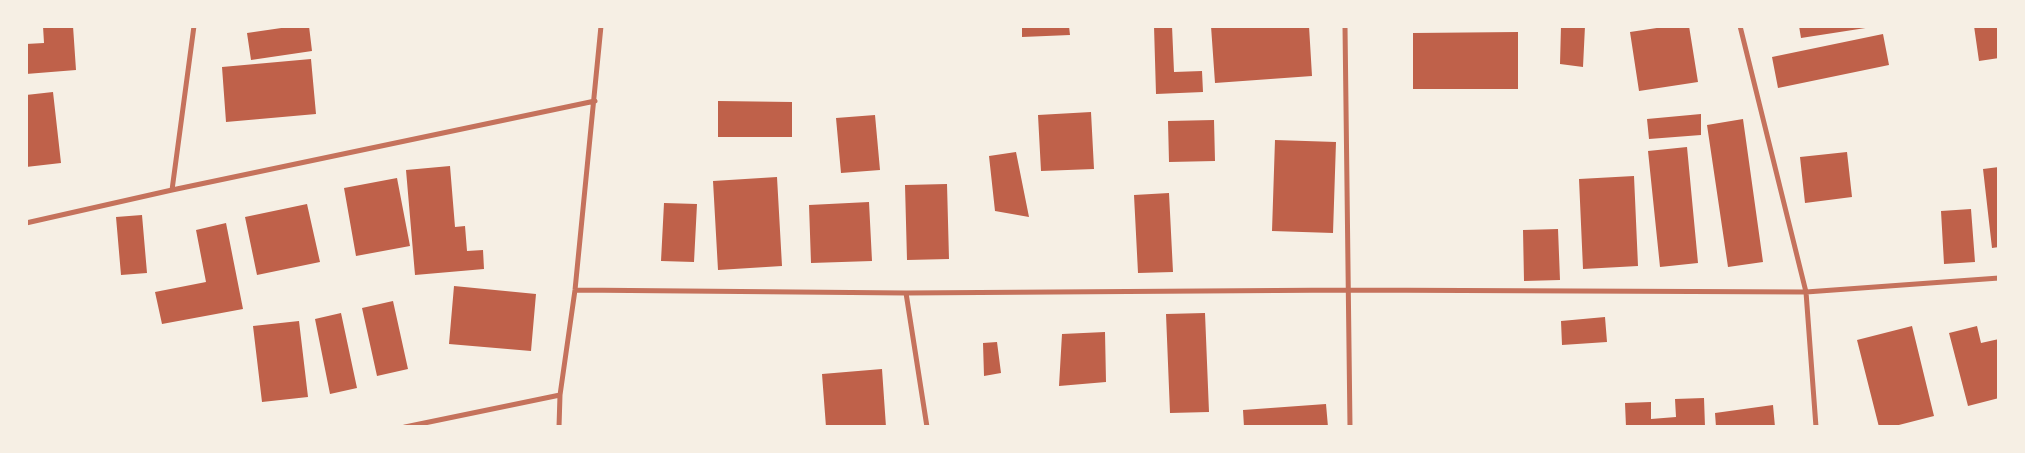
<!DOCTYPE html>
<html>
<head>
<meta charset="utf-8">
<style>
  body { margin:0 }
  #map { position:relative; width:2025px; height:453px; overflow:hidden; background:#f6efe4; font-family:"DejaVu Sans",sans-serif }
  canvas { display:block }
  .frame { position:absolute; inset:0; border:28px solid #f6efe4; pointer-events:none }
</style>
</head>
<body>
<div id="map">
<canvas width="2025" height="453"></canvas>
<div class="frame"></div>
</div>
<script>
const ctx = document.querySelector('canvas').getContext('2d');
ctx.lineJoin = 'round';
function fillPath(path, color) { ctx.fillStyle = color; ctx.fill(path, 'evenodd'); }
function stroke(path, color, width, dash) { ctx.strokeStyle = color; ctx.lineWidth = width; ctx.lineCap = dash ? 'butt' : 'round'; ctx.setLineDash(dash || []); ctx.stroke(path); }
fillPath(new Path2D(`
  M43,26H73L76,70L26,74V44L44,43Z
  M295,26H309L312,51L251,60L247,33Z
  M1022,26H1069L1070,35L1022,37Z
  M1154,26H1172L1174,72L1202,71L1203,92L1156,94Z
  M1211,26H1309L1312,76L1215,83Z
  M1561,26H1585L1583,67L1560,64Z
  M1670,26H1689L1698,82L1639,91L1630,32Z
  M1799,26H1872V27L1801,38Z
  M1974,26H1999V58L1979,61Z
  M1518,32V89H1413V33Z
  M1883,34L1889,65L1778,88L1772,57Z
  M311,59L316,114L226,122L222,67Z
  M53,92L61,163L26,167V95Z
  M718,101L792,102V137H718Z
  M1091,112L1094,169L1041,171L1038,115Z
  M1701,114V135L1649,139L1647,119Z
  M875,115L880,170L841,173L836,118Z
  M1743,119L1763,262L1728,267L1707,125Z
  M1214,120L1215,161L1169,162L1168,121Z
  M1275,140L1336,142L1333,233L1272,231Z
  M1687,147L1698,263L1660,267L1648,151Z
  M1016,152L1029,217L995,211L989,156Z
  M1847,152L1852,197L1805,203L1800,157Z
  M450,166L455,227L465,226L467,251L483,250L484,269L415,275L406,170Z
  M1999,167V247L1992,248L1983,169Z
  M1634,176L1638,266L1583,269L1579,179Z
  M777,177L782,266L718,270L713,181Z
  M397,178L410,246L356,256L344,188Z
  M947,184L949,259L907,260L905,185Z
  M1169,193L1173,272L1138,273L1134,195Z
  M869,202L872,261L811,263L809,205Z
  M664,203L697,204L694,262L661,261Z
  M307,204L320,262L257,275L245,217Z
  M1971,209L1975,262L1944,264L1941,211Z
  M142,215L147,273L121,275L116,217Z
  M226,223L243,309L162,324L155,292L206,282L196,230Z
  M1558,229L1560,280L1524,281L1523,230Z
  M454,286L536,294L531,351L449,344Z
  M393,301L408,369L377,376L362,308Z
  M341,313L357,388L330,394L315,319Z
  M1205,313L1209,412L1170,413L1166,314Z
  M1605,317L1607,342L1562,345L1561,321Z
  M299,321L308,397L262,402L253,326Z
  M1912,326L1934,416L1891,427H1879L1857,340Z
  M1977,326L1981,343L1999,339V398L1968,406L1949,333Z
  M1105,332L1106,382L1059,386L1062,334Z
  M997,342L1001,373L984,376L983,343Z
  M882,369L886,427H826L822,374Z
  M1704,398L1705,427H1626L1625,403L1651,402V419L1676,417L1675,399Z
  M1326,404L1328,427H1244L1243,410Z
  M1773,405L1775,427H1716L1715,413Z`), '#bf614a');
stroke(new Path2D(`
  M1345,26L1350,427
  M1740,26L1806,292L1816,427
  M172,190L194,26
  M26,223L172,190L595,101
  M575,290L906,293L1349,290L1806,292L1999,278
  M906,293L927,427
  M405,427L560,395
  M559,427L560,395L575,290L601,26`), '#c5725c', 5);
</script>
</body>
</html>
